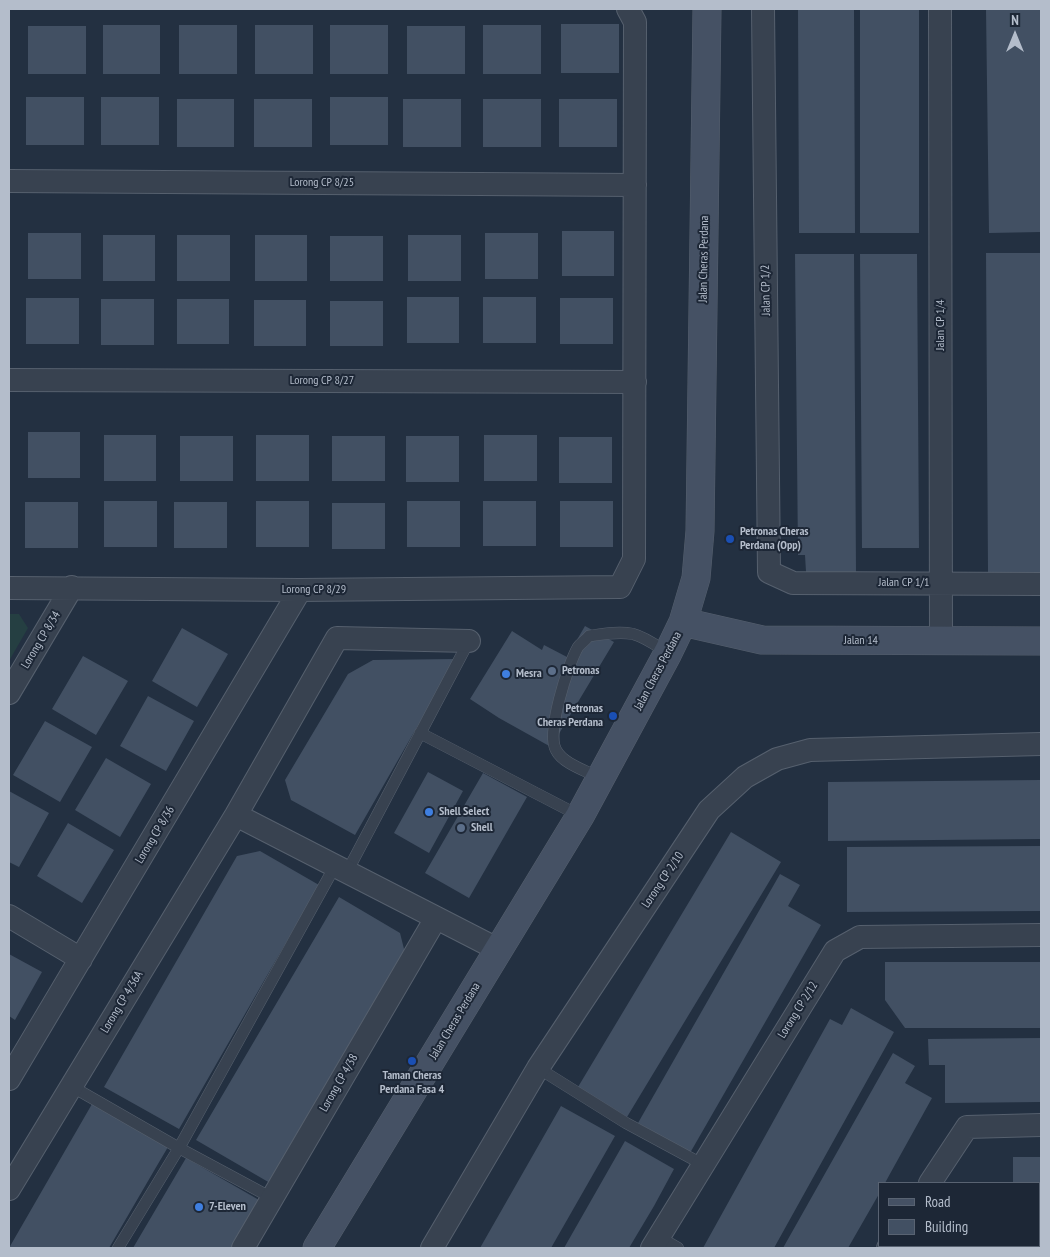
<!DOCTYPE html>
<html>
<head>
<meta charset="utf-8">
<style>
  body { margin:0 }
  #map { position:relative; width:1050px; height:1257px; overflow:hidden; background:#233041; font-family:"PT Sans Narrow",sans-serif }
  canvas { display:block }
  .frame { position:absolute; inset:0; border:10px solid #b4bdcb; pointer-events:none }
  .legend { position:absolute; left:878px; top:1182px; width:162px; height:65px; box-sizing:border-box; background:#1d2736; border:1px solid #596372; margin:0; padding:6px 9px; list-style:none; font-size:15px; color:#b4bdcb }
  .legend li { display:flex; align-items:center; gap:10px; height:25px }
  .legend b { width:25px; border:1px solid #596372 }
  .north { position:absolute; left:990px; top:10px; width:50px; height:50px; -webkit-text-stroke:4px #1d2736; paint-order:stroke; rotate:0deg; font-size:14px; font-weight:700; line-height:20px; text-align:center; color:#b4bdcb }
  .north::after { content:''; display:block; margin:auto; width:18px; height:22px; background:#b4bdcb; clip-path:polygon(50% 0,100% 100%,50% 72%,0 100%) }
</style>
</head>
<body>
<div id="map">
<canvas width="1050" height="1257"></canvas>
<div class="frame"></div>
<ul class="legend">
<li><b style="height:6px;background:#455164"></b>Road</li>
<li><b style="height:14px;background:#425063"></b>Building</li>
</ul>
<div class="north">N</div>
</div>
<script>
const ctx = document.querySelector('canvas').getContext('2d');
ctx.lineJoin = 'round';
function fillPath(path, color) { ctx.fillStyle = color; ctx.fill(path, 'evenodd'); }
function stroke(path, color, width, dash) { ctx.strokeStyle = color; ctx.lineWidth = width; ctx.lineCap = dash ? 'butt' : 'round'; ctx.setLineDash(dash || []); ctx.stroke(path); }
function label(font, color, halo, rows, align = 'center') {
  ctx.font = font + ' "PT Sans Narrow",sans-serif'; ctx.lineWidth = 4; ctx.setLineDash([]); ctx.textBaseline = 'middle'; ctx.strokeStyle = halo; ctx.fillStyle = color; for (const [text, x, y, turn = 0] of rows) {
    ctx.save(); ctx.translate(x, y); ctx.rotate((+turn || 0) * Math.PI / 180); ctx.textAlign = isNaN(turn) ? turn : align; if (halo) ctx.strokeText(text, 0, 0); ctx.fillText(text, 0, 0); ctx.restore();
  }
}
fillPath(new Path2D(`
  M9,614H19L28,628L9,661Z`), '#253f42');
fillPath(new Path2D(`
  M798,9H854L855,233H799Z
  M860,9H919V233H860Z
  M986,9H1041V232L989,233Z
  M561,24H619V73H561Z
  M103,25H160V74H103Z
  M179,25H237V74H179Z
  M255,25H313V74H255Z
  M330,25H388V74H330Z
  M483,25H541V74H483Z
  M28,26H86V74H28Z
  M407,26H465V74H407Z
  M26,97H84V145H26Z
  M101,97H159V145H101Z
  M330,97H388V145H330Z
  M177,99H234V147H177Z
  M254,99H312V147H254Z
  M403,99H461V147H403Z
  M483,99H541V147H483Z
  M559,99H617V147H559Z
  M562,231H614V276H562Z
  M28,233H81V279H28Z
  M485,233H538V279H485Z
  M103,235H155V281H103Z
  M177,235H230V281H177Z
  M255,235H307V281H255Z
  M408,235H461V281H408Z
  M330,236H383V281H330Z
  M986,253H1041V572H988Z
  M795,254H854L856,572H806L805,555H798Z
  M860,254H917L919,548H862Z
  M407,297H459V343H407Z
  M483,297H536V343H483Z
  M26,298H79V344H26Z
  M560,298H613V344H560Z
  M101,299H154V345H101Z
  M177,299H229V344H177Z
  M254,300H306V346H254Z
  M330,301H383V346H330Z
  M28,432H80V478H28Z
  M104,435H156V481H104Z
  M256,435H309V481H256Z
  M484,435H537V481H484Z
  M180,436H233V481H180Z
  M332,436H385V481H332Z
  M406,436H459V482H406Z
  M559,437H612V483H559Z
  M104,501H157V547H104Z
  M256,501H309V547H256Z
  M407,501H460V547H407Z
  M483,501H536V546H483Z
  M560,501H613V547H560Z
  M25,502H78V548H25Z
  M174,502H227V548H174Z
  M332,503H385V549H332Z
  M585,626L614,642L551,747L499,718L470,699L512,631L542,650L544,645L567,657Z
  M182,628L228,654L197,707L152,681Z
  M83,656L128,681L96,735L52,709Z
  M456,659L355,835L291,800L285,780L348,674L373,660Z
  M148,696L194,721L166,771L120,746Z
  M45,721L92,747L60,802L13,775Z
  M106,758L151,784L120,837L75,810Z
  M428,772L463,791L429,853L394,833Z
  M483,773L527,797L469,898L425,873Z
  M1041,780V839L828,841V782Z
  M9,791L49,813L19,867L9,862Z
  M68,823L114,850L82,903L37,876Z
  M731,832L781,862L627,1117L578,1087Z
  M1041,846V911L847,912V847Z
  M260,851L319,885L179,1129L104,1087L237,856Z
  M780,874L800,885L788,906L821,925L690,1153L638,1123Z
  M339,897L400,933L405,953L270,1183L196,1140Z
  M9,954L42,972L15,1020L9,1016Z
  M885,962H1041V1028H905L885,1000Z
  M851,1008L894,1032L774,1248H703L830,1019L842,1025Z
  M1041,1038V1102L945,1103V1065H929L928,1039Z
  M893,1053L915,1066L905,1083L932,1098L891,1172L885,1183H879V1194L848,1248H783Z
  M92,1104L168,1147L155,1169L109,1248H9Z
  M561,1106L615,1136L551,1248H480Z
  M625,1141L674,1169L654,1206L629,1248H564Z
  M1013,1157H1041V1223H1039V1183H1013Z
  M186,1158L259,1200L231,1248H133Z
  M926,1246H994L993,1248H924Z`), '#425063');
const lane = new Path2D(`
  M420,733L580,816
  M600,778C587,771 563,764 556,750C546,733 568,664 578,647C581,643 586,640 589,636C603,634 619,631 633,634C645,637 657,646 668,653
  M347,872L469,641
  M538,1068L626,1123L702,1164
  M71,1086L179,1148L272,1198
  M659,1237L678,1248
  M118,1248L179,1148L335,866`);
const street = new Path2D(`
  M763,9L769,572L793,583L1041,584
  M940,9L941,641
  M9,181L635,185
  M9,380L635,382
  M9,588L300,590L620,587L634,559L635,22L628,9
  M9,693L72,587
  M236,815L499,950
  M9,916L81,959
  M9,1079L300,590
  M930,1183L967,1127L1041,1125
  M9,1189L236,815L337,638L469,641
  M243,1248L436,918
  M432,1248L538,1068L709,810L745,777L777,759L810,750L1041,744
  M652,1248L835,951L860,937L1041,935
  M888,1248L889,1246`);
const secondary = new Path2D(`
  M683,622L762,640L1041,641
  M317,1248L580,816L668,653L683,622L696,578L700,531L707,9`);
stroke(lane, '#56606e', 12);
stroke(street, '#56606e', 24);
stroke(secondary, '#56606e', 29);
stroke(lane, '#384250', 11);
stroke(street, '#384250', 22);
stroke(secondary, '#455164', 28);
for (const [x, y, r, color] of [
  [730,539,5,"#1a4fb4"],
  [552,671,5,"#5c6f8a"],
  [506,674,5,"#3f7fe0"],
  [613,716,5,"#1a4fb4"],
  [429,812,5,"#3f7fe0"],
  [461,828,5,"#5c6f8a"],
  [412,1061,5,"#1a4fb4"],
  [199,1207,5,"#3f7fe0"]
]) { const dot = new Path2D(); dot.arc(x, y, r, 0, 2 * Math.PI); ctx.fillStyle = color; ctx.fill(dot); stroke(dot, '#1d2736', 2); }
label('12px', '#b4bdcb', '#1d2736', [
  ["Lorong CP 8/25",322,183],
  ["Jalan Cheras Perdana",704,259,-89],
  ["Jalan CP 1/2",766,290,-91],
  ["Jalan CP 1/4",941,325,-90],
  ["Lorong CP 8/27",322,381],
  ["Jalan CP 1/1",904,583],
  ["Lorong CP 8/29",314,590],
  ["Lorong CP 8/34",41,640,-59],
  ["Jalan 14",861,641],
  ["Jalan Cheras Perdana",658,671,-62],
  ["Lorong CP 8/36",155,835,-59],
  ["Lorong CP 2/10",663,880,-56],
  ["Lorong CP 4/36A",122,1002,-59],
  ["Lorong CP 2/12",798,1010,-58],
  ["Jalan Cheras Perdana",455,1021,-59],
  ["Lorong CP 4/38",339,1083,-60]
]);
label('bold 12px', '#b4bdcb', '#1d2736', [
  ["Petronas Cheras",740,532],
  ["Perdana (Opp)",740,546],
  ["Petronas",562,671],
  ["Mesra",516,674],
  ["Petronas",603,709,"right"],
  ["Cheras Perdana",603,723,"right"],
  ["Shell Select",439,812],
  ["Shell",471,828],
  ["Taman Cheras",412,1076,"center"],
  ["Perdana Fasa 4",412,1090,"center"],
  ["7-Eleven",209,1207]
], 'left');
</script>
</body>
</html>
